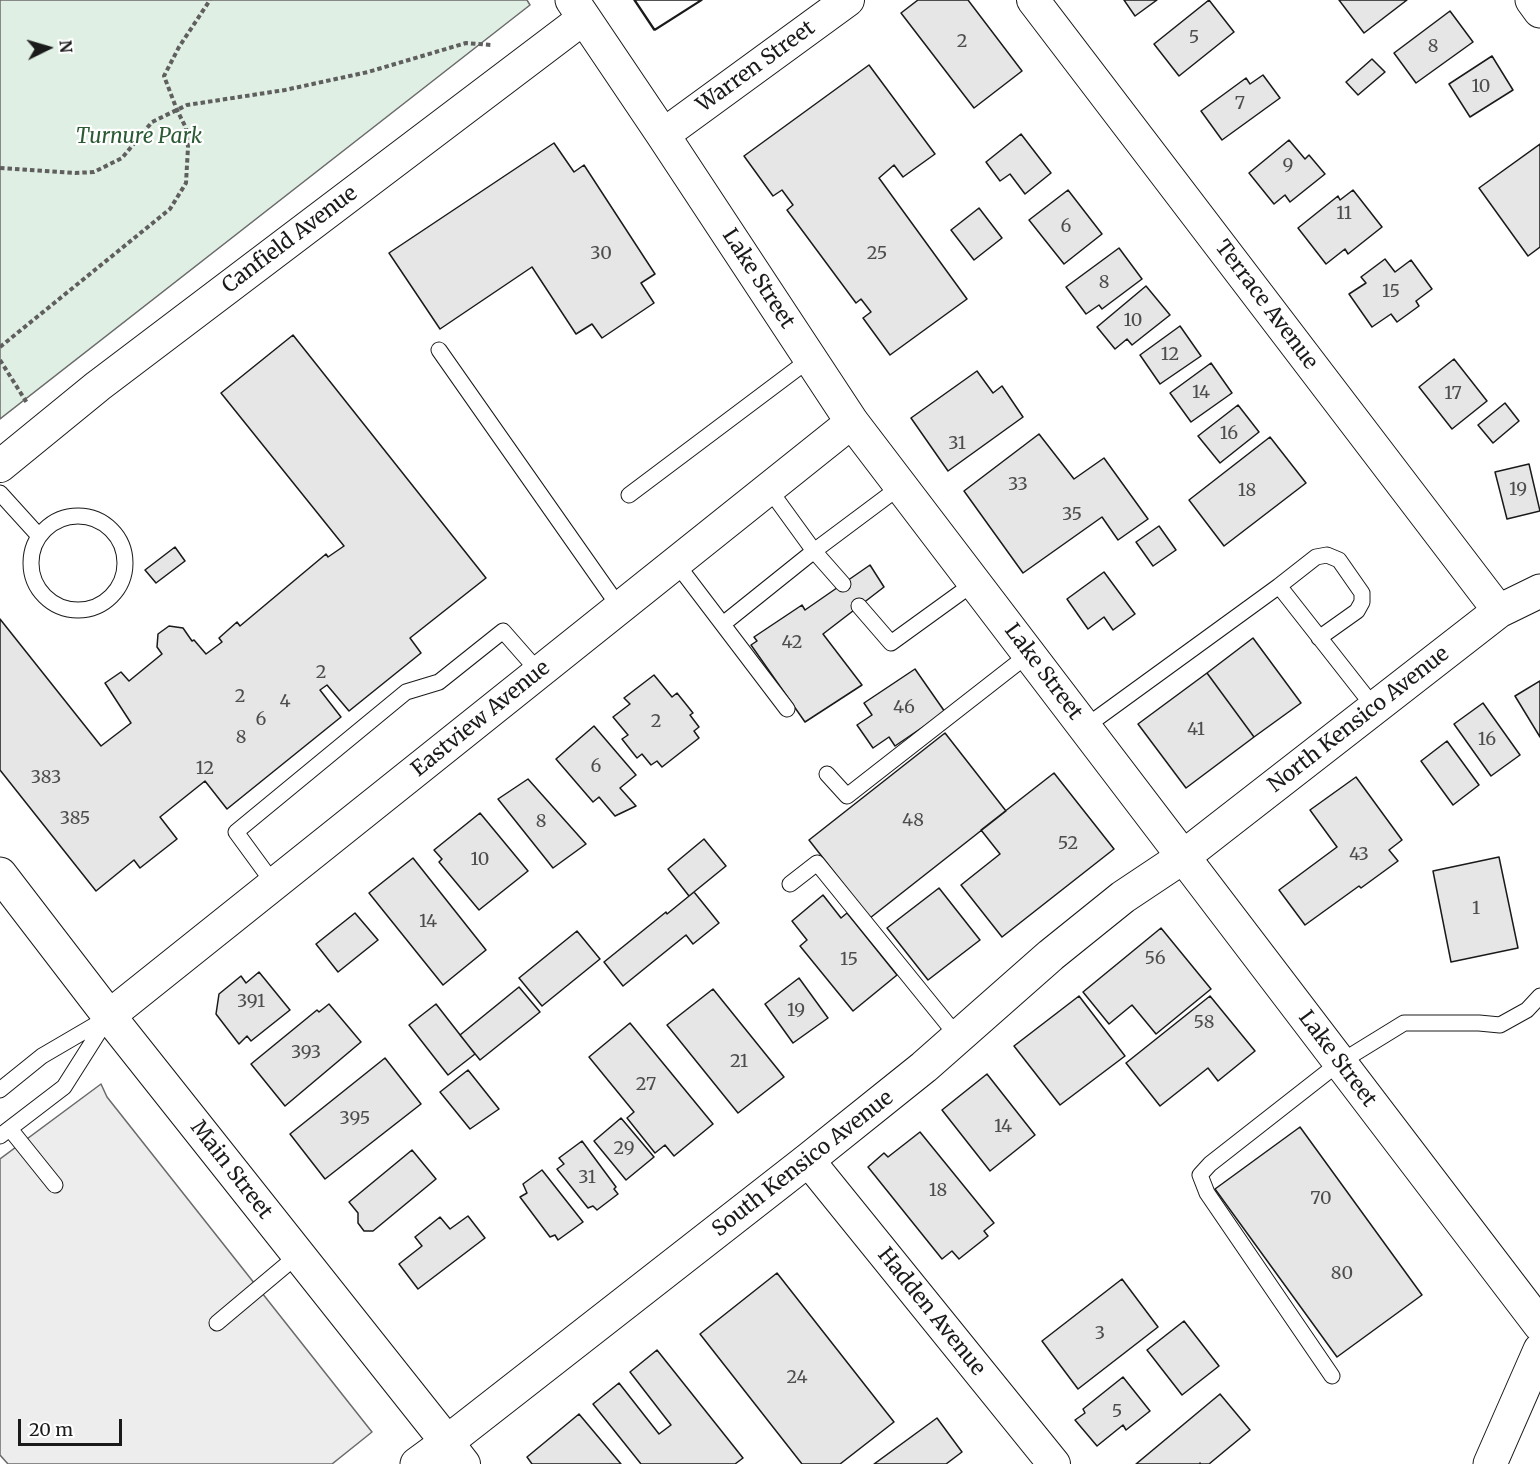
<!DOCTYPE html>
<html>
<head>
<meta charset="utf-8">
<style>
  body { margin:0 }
  #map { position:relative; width:1540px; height:1464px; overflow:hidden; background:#fff; font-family:Merriweather,serif }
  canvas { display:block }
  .north { position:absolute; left:18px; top:18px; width:60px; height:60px; -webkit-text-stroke:4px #fff; paint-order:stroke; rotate:85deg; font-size:16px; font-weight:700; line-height:24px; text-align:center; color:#1a1a1a }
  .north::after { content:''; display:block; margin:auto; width:21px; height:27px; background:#1a1a1a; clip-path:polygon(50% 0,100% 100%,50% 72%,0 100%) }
  .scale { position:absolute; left:18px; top:1419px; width:104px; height:27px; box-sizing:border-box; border:3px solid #1a1a1a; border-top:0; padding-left:8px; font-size:18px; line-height:21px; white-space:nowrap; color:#1a1a1a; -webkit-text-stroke:4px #fff; paint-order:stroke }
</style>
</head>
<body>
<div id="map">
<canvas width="1540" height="1464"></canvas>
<div class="north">N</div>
<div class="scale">20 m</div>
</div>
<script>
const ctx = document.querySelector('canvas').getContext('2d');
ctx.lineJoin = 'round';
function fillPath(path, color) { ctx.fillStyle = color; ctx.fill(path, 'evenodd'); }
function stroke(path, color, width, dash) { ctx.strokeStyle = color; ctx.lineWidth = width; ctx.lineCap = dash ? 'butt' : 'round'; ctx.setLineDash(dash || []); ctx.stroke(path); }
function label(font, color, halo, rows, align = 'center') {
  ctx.font = font + ' Merriweather,serif'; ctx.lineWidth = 4.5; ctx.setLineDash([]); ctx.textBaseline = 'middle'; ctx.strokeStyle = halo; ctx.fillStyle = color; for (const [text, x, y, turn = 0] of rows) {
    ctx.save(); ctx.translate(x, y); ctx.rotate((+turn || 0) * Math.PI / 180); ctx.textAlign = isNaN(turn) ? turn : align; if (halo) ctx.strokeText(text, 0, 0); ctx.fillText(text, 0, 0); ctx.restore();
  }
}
const green = new Path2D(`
  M0,0H527L530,5L0,419Z`);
fillPath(green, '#e0efe3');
stroke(green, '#6a6a6a', 1.5);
const parking = new Path2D(`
  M101,1084L107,1097L372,1432L332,1464H8L0,1455V1159Z`);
fillPath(parking, '#ededed');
stroke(parking, '#6a6a6a', 1.5);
const building = new Path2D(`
  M634,0H701L654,30Z
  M635,0H702L655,30Z
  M918,0H968L1022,71L974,108L901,13Z
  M1124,0H1157L1135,16Z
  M1209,0L1234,32L1179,76L1154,44Z
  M1339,0H1407L1364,33Z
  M1450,11L1473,42L1416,83L1394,53Z
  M1492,56L1513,90L1470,117L1449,84Z
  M1372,59L1385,72L1358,95L1346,82Z
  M869,65L935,154L903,177L894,165L879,178L967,299L890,355L863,318L871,312L861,299L856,303L787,210L793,205L782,190L773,196L744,156Z
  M1263,75L1280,98L1222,140L1201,111L1246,78L1250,84Z
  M1021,134L1051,173L1025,194L1010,174L1000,181L986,162Z
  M1289,140L1305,159L1309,155L1325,174L1290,202L1285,195L1274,204L1249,173Z
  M554,143L574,172L584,165L655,274L641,283L654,303L602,338L592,324L576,334L532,267L440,329L389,253Z
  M1540,144V247L1528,256L1479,188Z
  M1068,190L1102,234L1064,264L1029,220Z
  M1353,190L1382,227L1348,254L1345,249L1326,264L1298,228L1338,196L1340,200Z
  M979,208L1002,238L974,260L951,230Z
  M1119,248L1142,279L1102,309L1099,305L1086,314L1066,287Z
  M1385,259L1395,272L1411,260L1432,289L1416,301L1419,306L1397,322L1391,314L1372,327L1349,294L1366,283L1361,277Z
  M1146,286L1170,315L1132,345L1127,339L1115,349L1097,327Z
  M1180,326L1201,356L1160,384L1140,355Z
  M293,335L486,578L410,638L421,653L349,711L327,685L320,690L341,717L227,809L205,781L160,817L177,839L140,868L134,860L96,891L0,770V619L101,746L131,723L105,683L121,672L129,681L162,654L157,647L158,634L169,626L183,628L192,641L194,640L206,654L222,642L219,638L237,622L240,626L326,554L328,557L344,546L221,393Z
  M1454,359L1487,401L1452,429L1419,387Z
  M1211,363L1232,393L1191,422L1170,393Z
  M977,371L993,393L1002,386L1023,417L948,471L911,418Z
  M1505,403L1519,421L1493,443L1478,425Z
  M1238,405L1259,432L1220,463L1198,436Z
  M1039,434L1074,479L1104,458L1148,519L1118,540L1102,517L1023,573L964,491Z
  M1270,437L1306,483L1224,546L1189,500Z
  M1529,464L1540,511L1507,519L1495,472Z
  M1159,526L1176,550L1153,566L1136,542Z
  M175,547L185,561L156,583L145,570Z
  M870,565L884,587L823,634L862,685L805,722L751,645L757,641L754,637L802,605L805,610Z
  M1104,572L1135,614L1113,630L1104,617L1088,629L1067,599Z
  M1253,638L1301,703L1254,737L1207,673Z
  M915,669L945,712L895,746L889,737L873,748L857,725L872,715L864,703Z
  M1207,673L1254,737L1186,788L1138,724Z
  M654,675L672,697L677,693L693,713L690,715L699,727L694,731L699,738L662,767L657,761L651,765L642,754L637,758L622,739L628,735L613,717L630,704L624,698Z
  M1540,681V737L1515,696Z
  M1483,703L1520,755L1491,776L1454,724Z
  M594,726L636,775L620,788L636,806L615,816L599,797L593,802L556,759Z
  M945,733L1006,811L870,918L809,840Z
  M1447,741L1479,785L1453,805L1421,761Z
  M1054,773L1114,849L1002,937L961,885L1000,854L981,830Z
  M1356,777L1402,840L1389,850L1398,861L1361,888L1359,886L1305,925L1279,890L1337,847L1310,810Z
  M528,779L586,844L553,868L498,799Z
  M480,813L528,871L479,910L439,862L442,859L434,850Z
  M704,839L726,866L689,896L668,869Z
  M1499,857L1518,948L1451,962L1433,871Z
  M413,858L486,950L443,985L369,893Z
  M939,888L980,940L928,980L887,928Z
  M694,892L719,923L693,944L686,935L623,986L604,962L666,912L667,914Z
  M823,895L841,918L847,913L897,975L853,1011L800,946L807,940L792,921Z
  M355,913L378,940L338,972L316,944Z
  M1161,928L1211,989L1156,1034L1132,1005L1109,1024L1083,992Z
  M577,931L600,959L542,1006L519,978Z
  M259,972L290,1010L251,1041L247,1036L239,1044L216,1014L219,994L241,976L246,983Z
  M799,978L828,1018L793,1043L765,1004Z
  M519,987L540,1012L480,1060L460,1035Z
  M713,989L784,1077L738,1113L667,1025Z
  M1079,996L1125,1056L1060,1105L1014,1046Z
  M1210,996L1255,1051L1218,1081L1208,1068L1160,1106L1126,1063Z
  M329,1004L361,1042L285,1106L251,1064L317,1010L319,1012Z
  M436,1004L475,1054L448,1075L409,1025Z
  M630,1023L713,1124L674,1156L665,1145L655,1153L627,1118L634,1112L589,1057Z
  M385,1058L421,1104L325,1179L290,1134Z
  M468,1070L499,1109L470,1129L440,1092Z
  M987,1074L1035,1135L990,1171L942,1110Z
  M621,1118L654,1157L626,1180L594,1141Z
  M1300,1127L1422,1295L1337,1357L1215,1189Z
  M920,1132L994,1223L984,1231L988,1236L959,1259L952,1251L942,1259L868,1167L884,1153L888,1157Z
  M582,1141L616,1187L614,1189L618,1194L597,1210L593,1206L588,1208L557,1169L564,1164L559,1158Z
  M412,1150L436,1179L373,1231H364L358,1223V1213L349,1202Z
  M542,1170L583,1222L558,1240L555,1235L550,1237L520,1197L527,1193L523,1184Z
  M468,1216L485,1238L418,1289L399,1264L422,1246L415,1237L440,1217L450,1229Z
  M777,1273L894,1422L840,1464H802L700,1334Z
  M1122,1279L1158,1327L1078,1389L1042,1341Z
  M1184,1321L1219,1366L1182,1395L1147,1350Z
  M657,1350L743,1458L735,1464H641L593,1404L619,1383L659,1434L671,1425L630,1372Z
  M1123,1377L1150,1411L1126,1430L1123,1425L1097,1446L1075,1420L1085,1413L1083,1409Z
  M1220,1394L1250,1430L1209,1464H1201L1200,1463L1199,1464H1136Z
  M579,1414L621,1464H532L527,1457Z
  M937,1418L962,1452L946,1464H874Z`);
fillPath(building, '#e6e6e6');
stroke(building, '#1a1a1a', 1.5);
const service = new Path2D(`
  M439,350L620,608
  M0,493L39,536
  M629,495L810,359
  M31 563a47 47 0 1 1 94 0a47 47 0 1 1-94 0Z
  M676,563L787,709
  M843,584L814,551L901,486
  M1279,586L1374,707
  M859,606L891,643L974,583
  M723,624L814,551L769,489
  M1085,727L1279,586L1316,557L1327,555L1339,560L1362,593V602L1357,611L1319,638
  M827,774L847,796L1029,654
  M274,884L236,832L406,692L439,682L503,631L539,672
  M790,884L817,863L958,1037
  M0,1090L42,1056L107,1018
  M10,1129L55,1185
  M0,1136L64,1087L109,1016
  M217,1323L298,1255
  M1332,1376L1207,1193L1200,1175L1210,1164L1339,1063L1404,1023H1479L1500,1025L1527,1010L1540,996`);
const minor = new Path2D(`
  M1033,0L1499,611
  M663,135L848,0
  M0,466L98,386L584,18
  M109,1016L852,422
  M808,1160L1054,1464
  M447,1442L464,1464`);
const tertiary = new Path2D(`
  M1532,0L1540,11
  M0,874L109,1016L447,1442
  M417,1464L447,1442L808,1160L924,1067L1051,955L1123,897L1183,857L1215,832L1499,611L1540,591`);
const secondary = new Path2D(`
  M572,0L663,135L852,422L1540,1325`);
const motorway = new Path2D(`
  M1490,1464L1540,1350`);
stroke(service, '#1a1a1a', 17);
stroke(minor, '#1a1a1a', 34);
stroke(tertiary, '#1a1a1a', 35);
stroke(secondary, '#1a1a1a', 35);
stroke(motorway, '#1a1a1a', 35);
stroke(new Path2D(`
  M0,168L75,173L94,172L122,158L152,122L187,105L285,90L368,72L466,43L491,45
  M0,347L170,209L186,183L188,147L186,128L177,110L164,76L179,47L210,0
  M0,360L27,403`), '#5f5f5f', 4, [4.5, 3]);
stroke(service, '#fff', 15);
stroke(minor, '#fff', 32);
stroke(tertiary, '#fff', 33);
stroke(secondary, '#fff', 33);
stroke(motorway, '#fff', 33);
label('18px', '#4d4d4d', null, [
  ["5",1194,38],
  ["2",962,42],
  ["8",1433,47],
  ["10",1481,87],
  ["7",1240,104],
  ["9",1288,166],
  ["11",1344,214],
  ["6",1066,227],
  ["30",601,254],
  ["25",877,254],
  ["8",1104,283],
  ["15",1391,292],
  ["10",1133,321],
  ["12",1170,355],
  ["14",1201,393],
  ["17",1453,394],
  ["16",1229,434],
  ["31",957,444],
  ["33",1018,485],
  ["19",1518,490],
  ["18",1247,491],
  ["35",1072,515],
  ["42",792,643],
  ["2",321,673],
  ["2",240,697],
  ["4",285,702],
  ["46",904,708],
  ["6",261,720],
  ["2",656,722],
  ["41",1196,730],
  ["8",241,738],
  ["16",1487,740],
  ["6",596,767],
  ["12",205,769],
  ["383",46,778],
  ["385",75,819],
  ["48",913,821],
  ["8",541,822],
  ["52",1068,844],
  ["43",1359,855],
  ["10",480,860],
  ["1",1476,909],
  ["14",428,922],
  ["56",1155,959],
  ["15",849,960],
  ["391",251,1002],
  ["19",796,1011],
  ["58",1204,1023],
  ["393",306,1053],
  ["21",739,1062],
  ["27",646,1085],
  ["395",355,1119],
  ["14",1003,1127],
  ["29",624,1149],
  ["31",587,1178],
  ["18",938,1191],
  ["70",1321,1199],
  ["80",1342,1274],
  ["3",1100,1334],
  ["24",797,1378],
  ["5",1117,1412]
]);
label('21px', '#1a1a1a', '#fff', [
  ["Warren Street",756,67,-36],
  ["Canfield Avenue",290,240,-37],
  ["Lake Street",758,279,57],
  ["Terrace Avenue",1266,305,53],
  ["Lake Street",1043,672,53],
  ["Eastview Avenue",481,719,-39],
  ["North Kensico Avenue",1359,720,-38],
  ["Lake Street",1337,1059,53],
  ["South Kensico Avenue",803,1164,-38],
  ["Main Street",231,1170,52],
  ["Hadden Avenue",931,1312,51]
]);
label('italic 21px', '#2b5a34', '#fff', [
  ["Turnure Park",139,137]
]);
</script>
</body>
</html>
